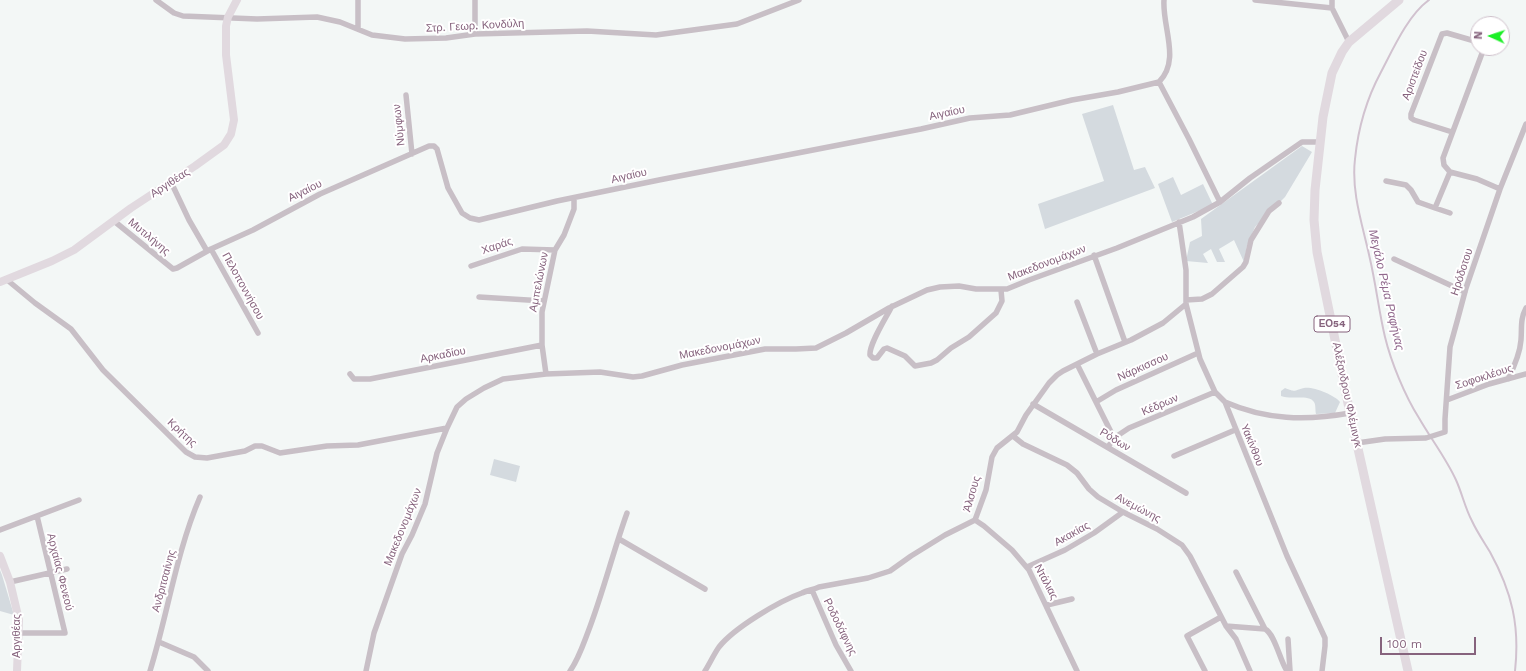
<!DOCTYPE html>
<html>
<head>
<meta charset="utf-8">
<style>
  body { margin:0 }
  #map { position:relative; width:1526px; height:671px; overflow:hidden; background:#f3f7f6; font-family:"Work Sans",sans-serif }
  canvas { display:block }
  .north { position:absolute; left:1470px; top:16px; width:40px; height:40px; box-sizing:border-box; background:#fff; border:1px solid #cfc1cb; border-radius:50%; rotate:273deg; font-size:11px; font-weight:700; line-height:16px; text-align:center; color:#86637d }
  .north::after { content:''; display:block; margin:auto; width:14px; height:18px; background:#1bef26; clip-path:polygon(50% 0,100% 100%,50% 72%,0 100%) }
  .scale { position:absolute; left:1380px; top:637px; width:96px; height:18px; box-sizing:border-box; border:2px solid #86637d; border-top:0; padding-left:5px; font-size:12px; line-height:14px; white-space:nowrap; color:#86637d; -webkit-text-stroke:3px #fff; paint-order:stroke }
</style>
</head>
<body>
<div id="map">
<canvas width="1526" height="671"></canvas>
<div class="north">N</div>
<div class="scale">100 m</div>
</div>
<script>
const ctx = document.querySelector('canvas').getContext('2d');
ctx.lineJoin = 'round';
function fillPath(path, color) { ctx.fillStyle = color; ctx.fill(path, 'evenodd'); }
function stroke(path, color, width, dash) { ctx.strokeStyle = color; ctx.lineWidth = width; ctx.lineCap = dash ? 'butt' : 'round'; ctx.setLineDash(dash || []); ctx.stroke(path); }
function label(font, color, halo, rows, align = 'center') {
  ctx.font = font + ' "Work Sans",sans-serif'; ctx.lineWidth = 4; ctx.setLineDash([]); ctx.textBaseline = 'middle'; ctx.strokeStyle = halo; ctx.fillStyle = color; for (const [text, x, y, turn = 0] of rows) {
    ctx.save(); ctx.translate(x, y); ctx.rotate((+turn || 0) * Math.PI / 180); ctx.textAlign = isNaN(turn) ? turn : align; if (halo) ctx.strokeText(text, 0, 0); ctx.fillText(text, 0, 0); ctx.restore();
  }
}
fillPath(new Path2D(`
  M1113,105L1134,170L1145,167L1155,188L1045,229L1038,204L1104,181L1082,114Z
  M1302,146L1312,152L1285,197L1255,227L1247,246L1244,262L1234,240L1219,249L1225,262H1217L1211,249L1203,254L1208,263L1186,261L1190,242L1202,236L1201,219Z
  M1173,177L1181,195L1203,184L1213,205L1172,222L1158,184Z
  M1285,388C1297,393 1294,390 1304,388C1312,386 1335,395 1340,402L1335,413L1316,414C1315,410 1316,405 1314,402C1309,394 1290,400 1281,396V391Z
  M494,459L520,466L516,482L490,475Z
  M0,570L2,575L14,615L0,611Z`), '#d4dadf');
stroke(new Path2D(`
  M1429,0C1408,15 1393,49 1381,72C1367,98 1358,129 1355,159C1351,193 1363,226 1370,259C1376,285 1379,312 1385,337C1391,362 1405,396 1419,418C1431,439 1446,458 1456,480C1462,493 1465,508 1472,521C1477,532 1484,542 1490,552C1512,592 1520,626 1515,671`), '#d1c2cf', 2);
stroke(new Path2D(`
  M156,0L174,13L183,16L257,19L317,17L340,22L372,35L405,39L446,38L475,34L587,31L656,35L737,24L799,0
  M1255,0L1332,8L1349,42
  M1332,8V0
  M358,29V0
  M475,34V0
  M1484,48L1443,158L1444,165L1450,172L1477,179L1500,189
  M1159,82L1189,139L1220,202
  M1159,82C1181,60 1162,27 1164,0
  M406,95L412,154
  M1452,132L1414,120L1411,118V114L1442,34L1447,33L1478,42
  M1386,181L1406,185L1411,190L1418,202L1435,208L1450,172
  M171,182L189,220L207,251
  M1435,208L1450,213
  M114,221L173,269L177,268L211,249L253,230L320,194L429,146H434L437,149L448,188L462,213L470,218L479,220L557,201L659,180L921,129L970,118L1010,115L1072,100L1118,92L1159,82
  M1179,222L1186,270V304L1200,359L1215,392L1225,402L1287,556L1325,638V646L1322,671
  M211,249L258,333
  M1094,255L1125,342
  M1394,259L1465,292
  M471,266L522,249L555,250
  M6,279L35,303L71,329L103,370L186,452L195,457L207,458L245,451L255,446H262L280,453L327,446L358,445L447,428
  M479,297L544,301
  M1186,300L1202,299L1212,294L1243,267L1246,262L1251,240L1269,211L1279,203
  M1077,302L1097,354
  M892,306C886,318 869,344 870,355L873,358H877L884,349L887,348L905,356L915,366L931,363L937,360L951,348L969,337L996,313L1002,301L1001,290
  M1077,364L1114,438L1108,447
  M350,374L354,379H370L542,345
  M546,374L542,345V312L555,250L564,235L574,209V198
  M1508,379C1514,367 1520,354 1521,340C1522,328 1520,319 1526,308
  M1447,400L1489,384L1526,374
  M1096,402L1116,390L1198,353
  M1225,402C1266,420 1306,421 1350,413
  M1033,404L1186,493
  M1013,436L1023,444L1067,465L1077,473L1089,489L1098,497L1123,512L1157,529L1182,545L1190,556L1226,626L1236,639L1250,671
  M1114,438L1129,428L1215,392
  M1357,443L1385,439L1426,438L1445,432V419L1450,347L1458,318L1466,288L1500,189L1526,124
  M1174,456L1235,430
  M975,520L984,526L1012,550L1029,570L1077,671
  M0,530L79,500
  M619,539L705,589
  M1027,567L1065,550L1094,533L1123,512
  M1236,572L1265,629C1275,634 1280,661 1287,671
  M10,582L67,569
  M812,590L836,645L851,671
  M1047,605L1072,599
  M1226,626L1265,629
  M20,633H65L37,516
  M1288,639L1290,671
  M159,642L194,657L208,671
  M150,671C168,613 176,553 200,497
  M366,671L374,633L402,554L412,535L425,504L437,453L447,428L457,407L466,399L484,388L503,379L546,374L600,372L633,377L642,376L682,365L765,349H796L816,348L846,333L889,308L927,290L940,287L959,286L976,289H1007L1029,280L1117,248L1193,217L1220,202L1250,178L1302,142H1321
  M570,671C578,660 583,645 588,632C603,593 613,552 627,513
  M705,671C710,663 714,654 719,647C734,628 779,601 802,593C808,590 813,590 819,587L868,578L890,571L911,556L945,535L975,520L986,490L992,457L997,448L1017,432L1026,415L1049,383L1057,375L1063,371L1097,354L1131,340L1163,323L1186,304
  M1205,671L1187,636L1221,617`), '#c8bfc6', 5.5);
stroke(new Path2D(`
  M0,282L52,261L74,250L131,208L195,166L224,145L231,134L234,120L226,55V26L228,17L237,0
  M0,556L10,582L19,620L17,671`), '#e1d9df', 8);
stroke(new Path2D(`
  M1399,0L1349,42L1342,52L1332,73L1323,117L1315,190L1314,220L1317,252L1350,413L1408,671`), '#e1d9df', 9);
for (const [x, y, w] of [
  [1332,324,36]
]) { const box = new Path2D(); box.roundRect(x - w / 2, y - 8, w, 16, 3); ctx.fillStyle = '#fff'; ctx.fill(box); stroke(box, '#86637d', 1); }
label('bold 10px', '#86637d', null, [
  ["ΕΟ54",1332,324]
]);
label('11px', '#86637d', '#fff', [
  ["Στρ. Γεωρ. Κονδύλη",475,26,-3],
  ["Αριστείδου",1415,75,-69],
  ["Αιγαίου",947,113,-12],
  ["Νύμφων",399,125,-96],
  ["Αιγαίου",629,176,-13],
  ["Αργιθέας",170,183,-33],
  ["Αιγαίου",305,191,-26],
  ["Μυτιλήνης",149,237,40],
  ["Χαράς",497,246,-19],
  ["Μακεδονομάχων",1047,263,-21],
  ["Ηρόδοτου",1462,272,-72],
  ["Αμπελώνων",539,282,-79],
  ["Πελοποννήσου",243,286,61],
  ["Μακεδονομάχων",720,348,-11],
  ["Αρκαδίου",443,355,-11],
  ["Νάρκισσου",1143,367,-24],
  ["Σοφοκλέους",1484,377,-18],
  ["Αλέξανδρου Φλέμινγκ",1347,395,78],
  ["Κέδρων",1160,405,-23],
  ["Κρήτης",182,433,43],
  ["Ρόδων",1115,440,31],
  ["Υακίνθου",1252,445,68],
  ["Άλσους",972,494,-74],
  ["Ανεμώνης",1138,508,28],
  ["Μακεδονομάχων",403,527,-68],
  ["Ακακίας",1072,534,-29],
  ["Αρχαίας Φενεού",60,572,76],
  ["Ανδριτσαίνης",164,581,-75],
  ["Ντάλιας",1046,582,62],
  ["Ροδοδάφνης",840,627,64],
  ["Αργιθέας",17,636,-90]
]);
label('italic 12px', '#91698d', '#fff', [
  ["Μεγάλο Ρέμα Ραφήνας",1386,290,77]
]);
</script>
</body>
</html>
